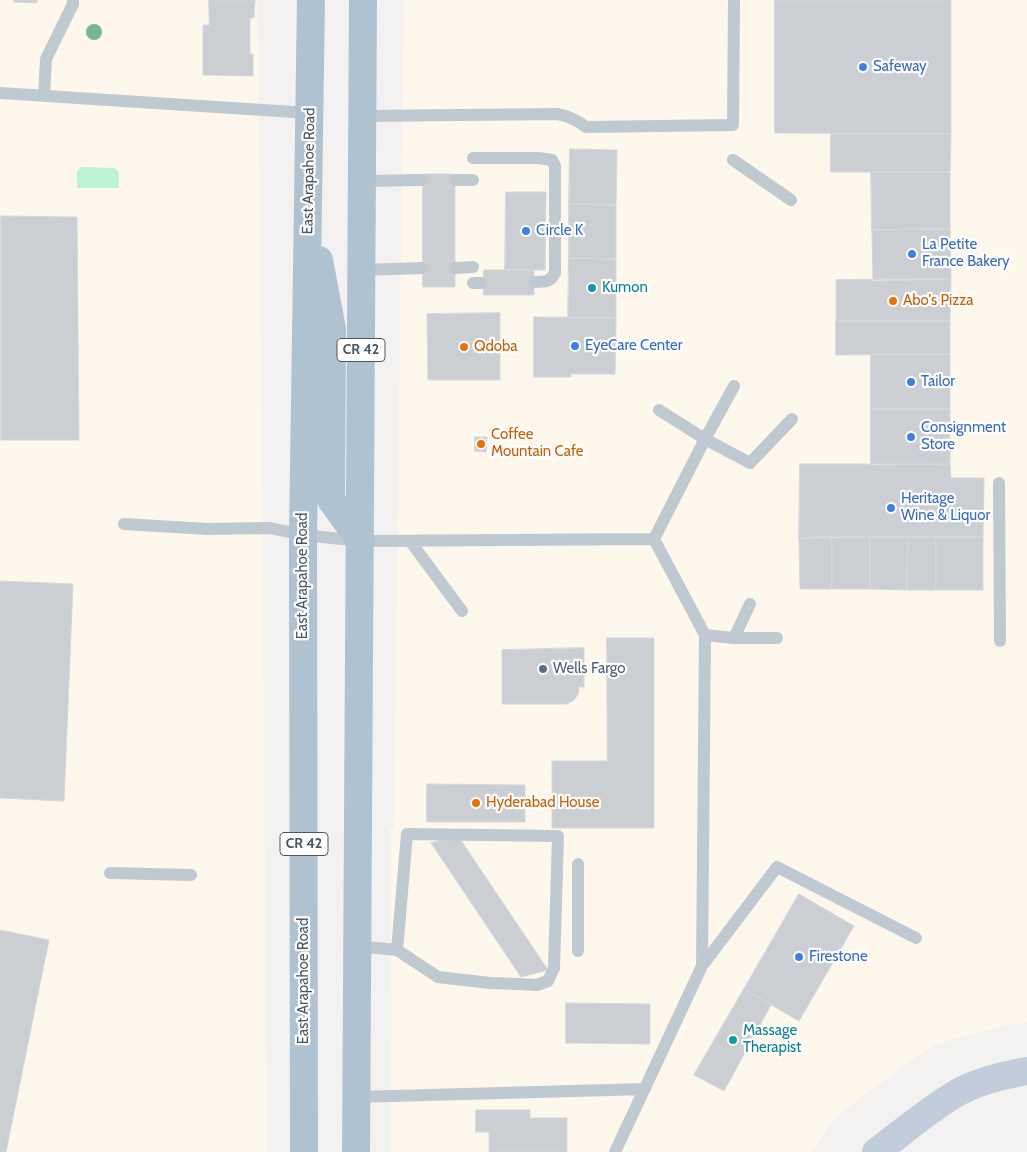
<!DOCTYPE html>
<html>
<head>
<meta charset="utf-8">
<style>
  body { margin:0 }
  canvas { display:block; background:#f4f1f1 }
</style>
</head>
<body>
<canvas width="1027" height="1152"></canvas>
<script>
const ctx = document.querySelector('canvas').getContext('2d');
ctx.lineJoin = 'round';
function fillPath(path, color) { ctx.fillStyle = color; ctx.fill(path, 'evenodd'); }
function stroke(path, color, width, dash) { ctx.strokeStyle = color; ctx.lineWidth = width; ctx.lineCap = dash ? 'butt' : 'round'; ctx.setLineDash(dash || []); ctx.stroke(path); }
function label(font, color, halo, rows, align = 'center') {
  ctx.font = font + ' Cabin,sans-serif'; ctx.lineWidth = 4.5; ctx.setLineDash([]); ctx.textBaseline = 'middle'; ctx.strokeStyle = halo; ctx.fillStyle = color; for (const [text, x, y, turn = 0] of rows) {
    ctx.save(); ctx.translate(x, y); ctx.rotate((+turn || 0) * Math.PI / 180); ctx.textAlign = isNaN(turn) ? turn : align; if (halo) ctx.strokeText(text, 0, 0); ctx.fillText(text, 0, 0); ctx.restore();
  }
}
fillPath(new Path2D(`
  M0,0H258L267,1152H0Z
  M404,0H1027V1023L1012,1024L936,1044L880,1083L835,1118L811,1152H390L392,992H391L390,829H394Z`), '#fef8ec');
fillPath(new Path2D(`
  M82,167L115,168L119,172V188H77V171Z`), '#bef4d1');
const building = new Path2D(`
  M14,0H37V3L14,2Z
  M209,0H255L254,18H250V54H253V76L203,75V25H209Z
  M775,0H951V134L775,133Z
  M831,134H951L950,172H831Z
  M570,149L617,150L616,205L569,204Z
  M871,172H950V229L872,230Z
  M423,174H455V287H423Z
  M506,192H546L545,270H505Z
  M569,204L616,205V259L569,258Z
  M1,216L77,217L79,440H1Z
  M950,229L951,279L873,281L872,230Z
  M569,258L616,259V318H568Z
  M484,270H534V295H484Z
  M951,279L950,321H836V280Z
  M500,313V380H428L427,314Z
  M534,317L616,318L615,374H571V377H534Z
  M836,321H950V354L836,355Z
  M871,354H950V409H871Z
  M871,409H950V464L871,465Z
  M475,437H487L486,452L475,451Z
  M800,464H950L951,478H984L983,537L799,538Z
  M832,537V589H800L799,538Z
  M832,537H870V589H832Z
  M870,537H908L907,590L870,589Z
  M908,537H936V590H907Z
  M936,537H983V590H936Z
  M0,581L73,584L64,801L0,798Z
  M607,638H654V828H552V761H607Z
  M584,648V687H579L578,694L574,700L567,704H502V650Z
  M427,784L525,785V822H427Z
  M458,836L548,970L521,977L431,843Z
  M799,894L854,926L799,1021L744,989Z
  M0,930L49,940L6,1152H0Z
  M744,989L771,1005L724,1091L694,1075Z
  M566,1003L650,1004V1044L566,1043Z
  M476,1110H530V1118H567V1152H489V1132H476Z`);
fillPath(building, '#cbcfd4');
stroke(building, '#d5d8dd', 1);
stroke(new Path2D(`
  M0,93L309,113
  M44,96L46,59L73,4V0
  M362,116L557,114C569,116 577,120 586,127L733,125L734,0
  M473,158H538L552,160L555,166V273C551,282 544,282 535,282
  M733,160L791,200
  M456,180H473
  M362,181L422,180
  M455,268L473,267
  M361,270L423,268
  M473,283H482
  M659,410L705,439L750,463L792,419
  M999,483L1000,641
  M124,524L207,529L270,528L303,535L361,541L654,539L705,635L702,966
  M654,539L705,439L734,386
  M410,541L462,611
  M705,635L734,638H777
  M734,638L750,604
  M110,873L191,875
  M357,946L397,950L438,977L490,983L517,984L537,985L548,981L554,968L558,836L407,834L397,950
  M578,951V864
  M356,1097L645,1089
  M615,1152L702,966L777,867L916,938`), '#bec9d2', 12);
stroke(new Path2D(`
  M876,1152C903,1132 928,1110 957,1093C978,1081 1004,1075 1027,1071`), '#c1cdda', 28);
stroke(new Path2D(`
  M319,260L332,329L331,500L361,541
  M304,1152L303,535L311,0
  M356,1152L363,0`), '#afc2d2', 28);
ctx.fillStyle = '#76b694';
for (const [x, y] of [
  [94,32]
]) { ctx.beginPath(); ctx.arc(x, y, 8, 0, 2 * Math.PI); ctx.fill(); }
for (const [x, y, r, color] of [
  [863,67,5,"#3f7fe0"],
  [526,231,5,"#3f7fe0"],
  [912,254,5,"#3f7fe0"],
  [592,288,5,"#0f9aa8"],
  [893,301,5,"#e8710a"],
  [575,346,5,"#3f7fe0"],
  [464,347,5,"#e8710a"],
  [911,382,5,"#3f7fe0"],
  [911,437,5,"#3f7fe0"],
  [481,444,5,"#e8710a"],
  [891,508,5,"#3f7fe0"],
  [543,669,5,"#5c6f8a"],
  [476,803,5,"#e8710a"],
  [799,957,5,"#3f7fe0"],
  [733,1040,5,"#0f9aa8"]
]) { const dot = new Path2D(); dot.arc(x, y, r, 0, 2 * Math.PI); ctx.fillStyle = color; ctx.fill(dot); stroke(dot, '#fff', 2); }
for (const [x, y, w] of [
  [361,350,48],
  [304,844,48]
]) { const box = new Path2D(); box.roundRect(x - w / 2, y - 11.5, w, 23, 4); ctx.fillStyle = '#fff'; ctx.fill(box); stroke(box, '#475661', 1); }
label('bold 14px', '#475661', null, [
  ["CR 42",361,350],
  ["CR 42",304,844]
]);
label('15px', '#366cbe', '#fff', [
  ["Safeway",873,67],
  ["Circle K",536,231],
  ["La Petite",922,245],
  ["France Bakery",922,262],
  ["EyeCare Center",585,346],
  ["Tailor",921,382],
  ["Consignment",921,428],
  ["Store",921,445],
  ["Heritage",901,499],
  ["Wine & Liquor",901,516],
  ["Firestone",809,957]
], 'left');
label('15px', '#475661', '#fff', [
  ["East Arapahoe Road",309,171,-89],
  ["East Arapahoe Road",303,576,-90],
  ["East Arapahoe Road",304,981,-90]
]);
label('15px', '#0d838f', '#fff', [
  ["Kumon",602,288],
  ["Massage",743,1031],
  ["Therapist",743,1048]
], 'left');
label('15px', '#c56008', '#fff', [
  ["Abo's Pizza",903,301],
  ["Qdoba",474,347],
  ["Coffee",491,435],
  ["Mountain Cafe",491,452],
  ["Hyderabad House",486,803]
], 'left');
label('15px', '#4e5e75', '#fff', [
  ["Wells Fargo",553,669]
], 'left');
</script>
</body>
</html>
